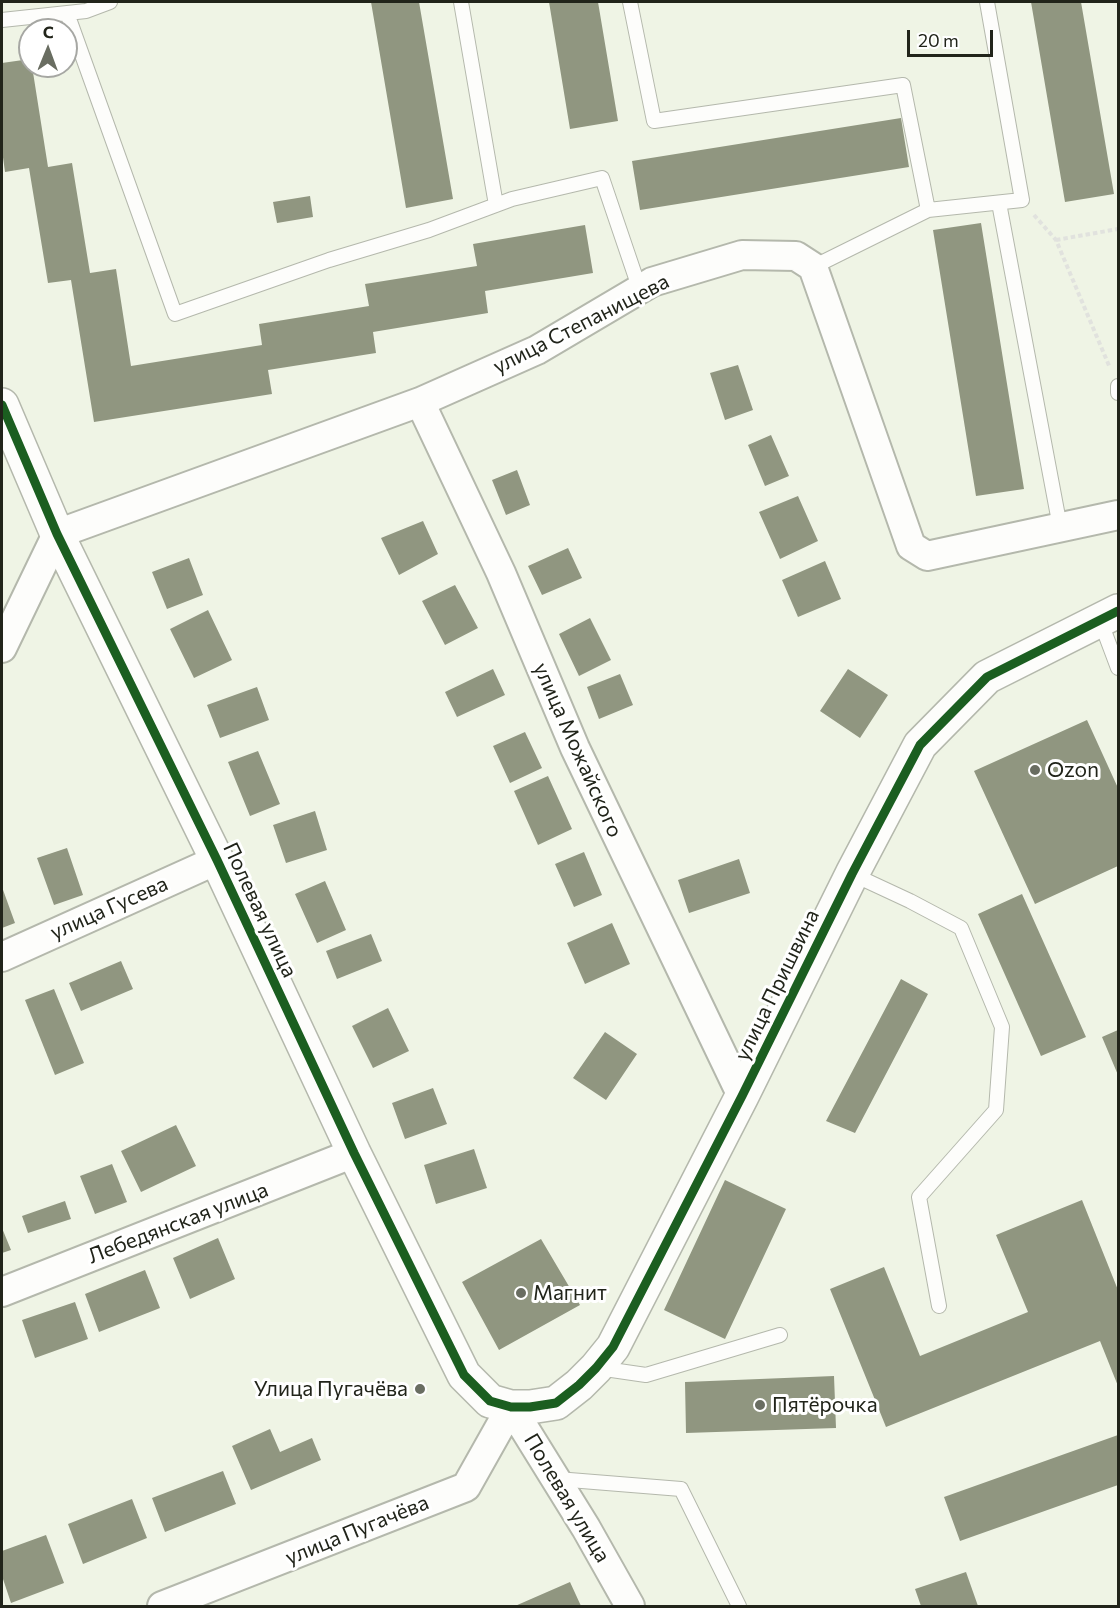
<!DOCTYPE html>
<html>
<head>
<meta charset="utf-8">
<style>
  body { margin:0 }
  #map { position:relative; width:1120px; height:1608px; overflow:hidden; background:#eff4e5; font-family:Commissioner,sans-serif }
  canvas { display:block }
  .frame { position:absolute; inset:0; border:3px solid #21241a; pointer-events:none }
  .north { position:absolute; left:18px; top:18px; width:60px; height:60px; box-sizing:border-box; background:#fff; border:2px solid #a6a7a3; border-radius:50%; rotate:1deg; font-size:16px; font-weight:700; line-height:24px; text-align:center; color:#21241a }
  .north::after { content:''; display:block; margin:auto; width:21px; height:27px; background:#696d61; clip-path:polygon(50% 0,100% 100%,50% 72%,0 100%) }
  .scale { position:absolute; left:907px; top:30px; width:86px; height:27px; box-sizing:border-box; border:3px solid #21241a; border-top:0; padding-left:8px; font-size:18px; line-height:21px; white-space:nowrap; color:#21241a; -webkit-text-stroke:4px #fff; paint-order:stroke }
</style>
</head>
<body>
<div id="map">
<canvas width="1120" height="1608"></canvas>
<div class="frame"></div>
<div class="north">С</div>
<div class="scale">20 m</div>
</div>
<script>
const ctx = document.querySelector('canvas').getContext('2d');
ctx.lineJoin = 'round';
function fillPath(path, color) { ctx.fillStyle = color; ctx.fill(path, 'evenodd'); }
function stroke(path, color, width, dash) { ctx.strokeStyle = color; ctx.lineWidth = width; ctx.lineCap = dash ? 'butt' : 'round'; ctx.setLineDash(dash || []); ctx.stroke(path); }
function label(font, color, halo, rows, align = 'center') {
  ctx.font = font + ' Commissioner,sans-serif'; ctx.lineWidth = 6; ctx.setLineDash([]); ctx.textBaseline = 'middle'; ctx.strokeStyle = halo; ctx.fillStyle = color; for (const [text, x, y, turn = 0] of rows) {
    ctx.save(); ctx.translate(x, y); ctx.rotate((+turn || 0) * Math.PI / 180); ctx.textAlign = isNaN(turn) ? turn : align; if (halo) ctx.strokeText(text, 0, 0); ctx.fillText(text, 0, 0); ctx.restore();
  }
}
fillPath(new Path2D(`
  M371,2H419L453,199L406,208Z
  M549,2H598L618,121L570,129Z
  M1031,2H1081L1114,194L1065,202Z
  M30,59V66H32L48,167L72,163L90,273L116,269L131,366L262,345L259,324L369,306L365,284L477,266L473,244L585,225L593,273L485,291L488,313L373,332L376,353L268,370L272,394L94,422L71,280L48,283L29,168L5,172L2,150V63Z
  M901,118L909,167L640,210L632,161Z
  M310,196L313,217L277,223L273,202Z
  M981,223L1024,489L976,496L933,230Z
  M738,365L753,410L725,420L710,373Z
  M771,435L789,476L765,486L748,445Z
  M517,470L530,505L506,515L492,480Z
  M798,496L818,541L780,559L759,512Z
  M423,521L438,554L399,575L381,538Z
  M568,548L582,578L542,595L528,566Z
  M189,558L203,595L167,609L152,572Z
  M825,561L841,599L798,617L782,580Z
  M455,585L478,628L445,645L422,601Z
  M208,610L232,660L194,678L170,629Z
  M590,618L611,660L579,676L559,634Z
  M493,669L505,695L457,717L445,692Z
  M848,669L888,695L860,738L820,711Z
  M620,674L633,705L599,719L587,687Z
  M257,687L269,720L220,738L207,705Z
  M1087,720L1118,788V866L1035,904L974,771Z
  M525,732L542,768L510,783L493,746Z
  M258,751L280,804L250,816L228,762Z
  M548,776L572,829L538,845L514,791Z
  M315,811L327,850L286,863L273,825Z
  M67,848L83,895L54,905L37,858Z
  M584,852L602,895L574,907L555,864Z
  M739,859L750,893L689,913L678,880Z
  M325,881L346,930L317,943L295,894Z
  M2,887L15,923L2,928Z
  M1022,894L1086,1037L1041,1056L978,914Z
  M612,923L630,964L585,984L567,943Z
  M371,934L382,961L337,979L326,951Z
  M121,961L133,989L81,1011L69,983Z
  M901,979L928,994L855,1133L826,1121Z
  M54,989L84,1063L55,1075L25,1000Z
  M388,1008L409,1051L373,1068L352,1026Z
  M1118,1030V1075L1102,1037Z
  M605,1032L637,1054L606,1100L573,1078Z
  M433,1088L447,1124L405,1139L392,1103Z
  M176,1125L196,1166L141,1192L121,1151Z
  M474,1149L487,1188L436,1204L424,1165Z
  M112,1164L127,1202L95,1214L80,1176Z
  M725,1180L786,1209L725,1339L664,1310Z
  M1082,1200L1118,1290V1386L1100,1341L886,1427L830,1289L884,1267L920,1356L1028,1312L996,1235Z
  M65,1201L71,1219L28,1233L22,1216Z
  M2,1228L11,1250L2,1253Z
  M218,1238L235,1279L190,1299L173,1258Z
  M541,1239L580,1305L499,1350L462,1282Z
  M145,1270L160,1308L99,1332L85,1294Z
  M75,1302L88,1339L35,1358L22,1320Z
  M834,1376L836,1428L686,1433L685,1382Z
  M270,1429L280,1452L312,1438L321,1460L251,1490L232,1446Z
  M1118,1435V1485L960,1541L944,1497Z
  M223,1471L236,1504L165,1532L152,1498Z
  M132,1499L147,1538L83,1564L68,1524Z
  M46,1535L64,1583L11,1603L2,1576V1551Z
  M966,1572L978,1606H921L915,1589Z
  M570,1582L581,1606H515Z`), '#909680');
const lane = new Path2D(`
  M461,2L496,205
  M630,2L654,121L903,85L928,210
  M67,13L175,314L329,260L429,230L512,199L602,178L640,290
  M2,20L86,11L110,2
  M999,203L1060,527
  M813,267L928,210L1022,200L987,2
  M1118,386V393
  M1100,620L1118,668
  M852,874L910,901L961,928L1002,1027L996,1110L919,1197L939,1306
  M598,1368L646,1375L780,1335
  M557,1479L681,1489L739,1606`);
const street = new Path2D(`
  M420,402L501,573L575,748L742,1096
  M2,648L57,534L420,402L537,350L652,282L742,255L796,256L813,267L911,546L927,556L1118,515
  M2,957L217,860
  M2,1292L354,1153
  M162,1606L466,1487L511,1407L586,1528L630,1606`);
const secondary = new Path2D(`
  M2,405L57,534L217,860L354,1153L464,1375L490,1401L511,1407H530L556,1403L579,1385L596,1368L613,1347L742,1096L852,874L920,745L987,677L1118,611`);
stroke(lane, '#b4b8ac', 16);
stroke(street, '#b4b8ac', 32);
stroke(secondary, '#b4b8ac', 36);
stroke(new Path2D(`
  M1034,215L1056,240L1110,368
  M1056,240L1118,229`), '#e1e2de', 4, [4.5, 3]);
stroke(lane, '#fdfdfb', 14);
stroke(street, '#fdfdfb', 28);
stroke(secondary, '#fdfdfb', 33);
stroke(new Path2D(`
  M2,405L57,534L217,860L354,1153L464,1375L490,1401L511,1407H530L556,1403L579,1385L596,1368L613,1347L742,1096L852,874L920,745L987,677L1118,611`), '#1b5e20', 9);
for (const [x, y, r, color] of [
  [1035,770,6,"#696d61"],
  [521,1293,6,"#696d61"],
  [420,1389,6,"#696d61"],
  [760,1405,6,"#696d61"]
]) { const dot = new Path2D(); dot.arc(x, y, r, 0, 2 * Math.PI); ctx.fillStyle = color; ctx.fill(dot); stroke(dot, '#fff', 2); }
label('21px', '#21241a', '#fff', [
  ["улица Степанищева",581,324,-27],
  ["улица Можайского",578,750,66],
  ["улица Гусева",109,908,-24],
  ["Полевая улица",260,910,65],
  ["улица Пришвина",777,985,-64],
  ["Лебедянская улица",178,1223,-21],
  ["Полевая улица",567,1498,59],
  ["улица Пугачёва",357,1530,-22]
]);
label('21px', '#21241a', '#fff', [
  ["Ozon",1047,770],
  ["Магнит",533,1293],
  ["Улица Пугачёва",408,1389,"right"],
  ["Пятёрочка",772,1405]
], 'left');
</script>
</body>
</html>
